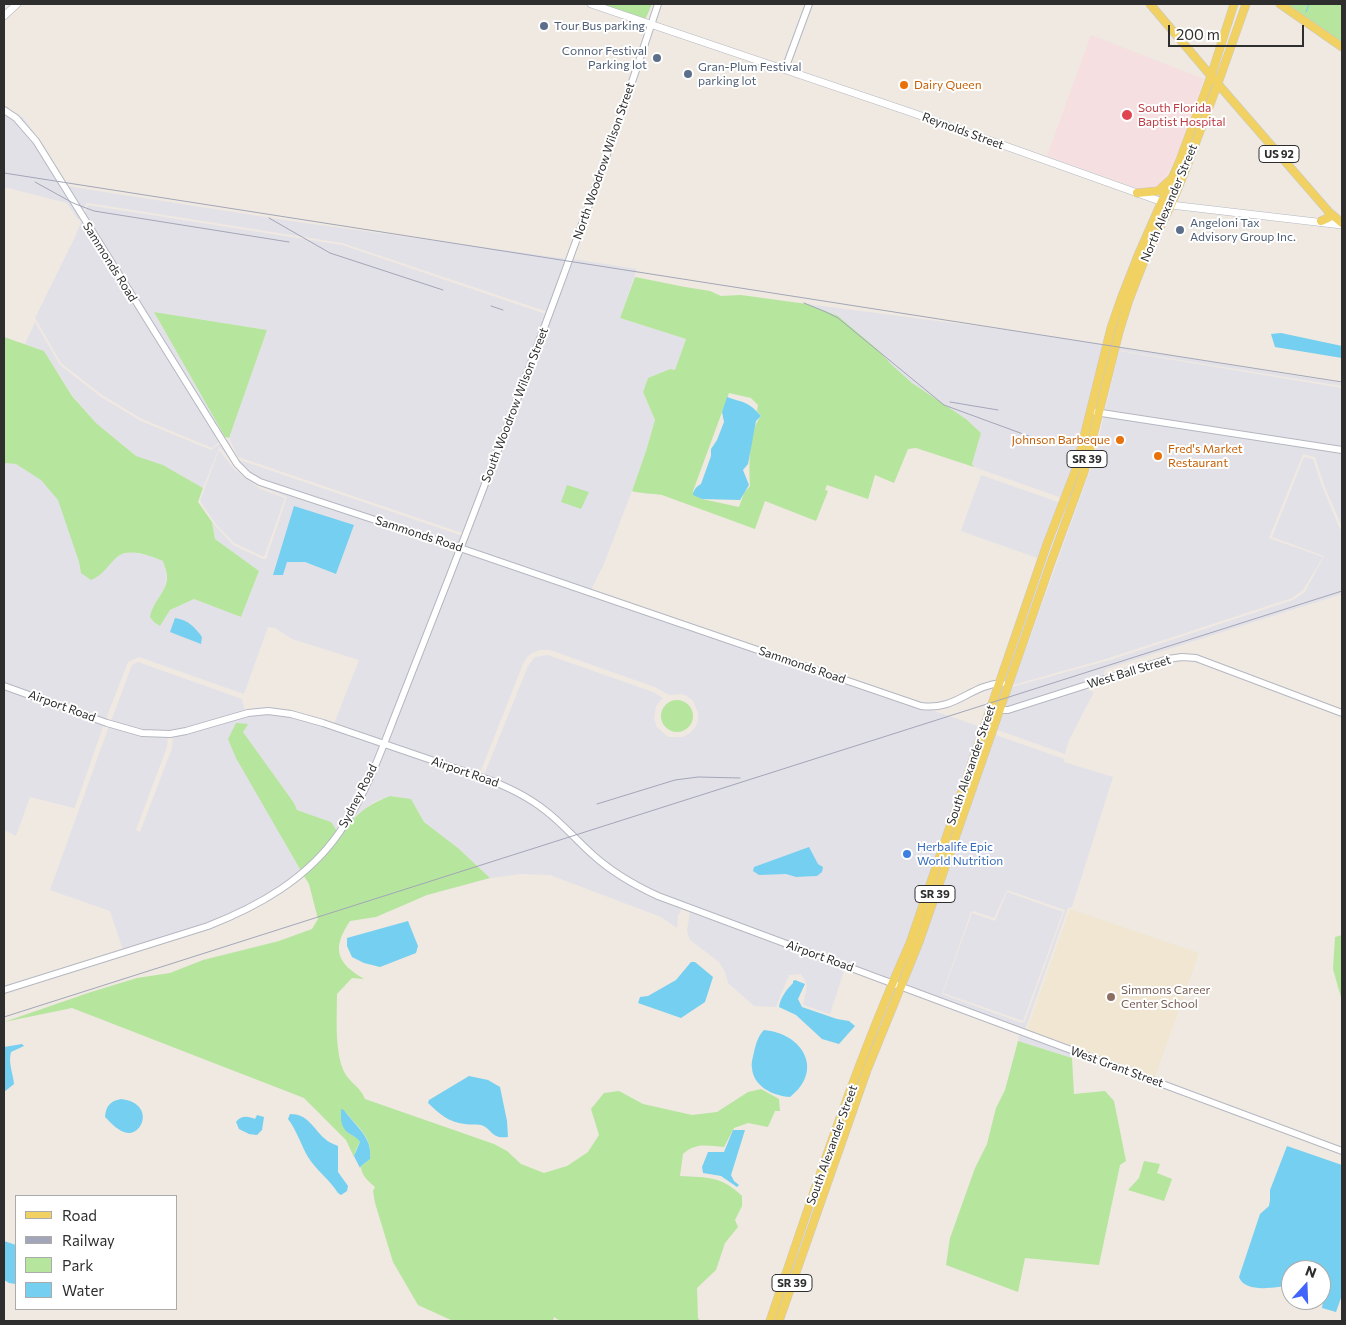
<!DOCTYPE html>
<html>
<head>
<meta charset="utf-8">
<style>
  body { margin:0 }
  #map { position:relative; width:1346px; height:1325px; overflow:hidden; background:#efe9e1; font-family:Commissioner,sans-serif }
  canvas { display:block }
  .frame { position:absolute; inset:0; border:5px solid #2e2e2e; pointer-events:none }
  .legend { position:absolute; left:15px; top:1195px; width:162px; height:115px; box-sizing:border-box; background:#fff; border:1px solid #ababab; margin:0; padding:6px 9px; list-style:none; font-size:15px; color:#2e2e2e }
  .legend li { display:flex; align-items:center; gap:10px; height:25px }
  .legend b { width:25px; border:1px solid #ababab }
  .north { position:absolute; left:1281px; top:1260px; width:50px; height:50px; box-sizing:border-box; background:#fff; border:1px solid #ababab; border-radius:50%; rotate:20deg; font-size:14px; font-weight:700; line-height:20px; text-align:center; color:#2e2e2e }
  .north::after { content:''; display:block; margin:auto; width:18px; height:22px; background:#4264fb; clip-path:polygon(50% 0,100% 100%,50% 72%,0 100%) }
  .scale { position:absolute; left:1168px; top:25px; width:136px; height:22px; box-sizing:border-box; border:2px solid #2e2e2e; border-top:0; padding-left:6px; font-size:15px; line-height:18px; white-space:nowrap; color:#2e2e2e; -webkit-text-stroke:4px #fff; paint-order:stroke }
</style>
</head>
<body>
<div id="map">
<canvas width="1346" height="1325"></canvas>
<div class="frame"></div>
<ul class="legend">
<li><b style="height:6px;background:#f2d163"></b>Road</li>
<li><b style="height:6px;background:#a3a6b8"></b>Railway</li>
<li><b style="height:14px;background:#b6e59e"></b>Park</li>
<li><b style="height:14px;background:#75cff0"></b>Water</li>
</ul>
<div class="north">N</div>
<div class="scale">200 m</div>
</div>
<script>
const ctx = document.querySelector('canvas').getContext('2d');
ctx.lineJoin = 'round';
function fillPath(path, color) { ctx.fillStyle = color; ctx.fill(path, 'evenodd'); }
function stroke(path, color, width, dash) { ctx.strokeStyle = color; ctx.lineWidth = width; ctx.lineCap = dash ? 'butt' : 'round'; ctx.setLineDash(dash || []); ctx.stroke(path); }
function label(font, color, halo, rows, align = 'center') {
  ctx.font = font + ' Commissioner,sans-serif'; ctx.lineWidth = 4; ctx.setLineDash([]); ctx.textBaseline = 'middle'; ctx.strokeStyle = halo; ctx.fillStyle = color; for (const [text, x, y, turn = 0] of rows) {
    ctx.save(); ctx.translate(x, y); ctx.rotate((+turn || 0) * Math.PI / 180); ctx.textAlign = isNaN(turn) ? turn : align; if (halo) ctx.strokeText(text, 0, 0); ctx.fillText(text, 0, 0); ctx.restore();
  }
}
fillPath(new Path2D(`
  M4,113L15,120L34,143L80,218L79,221L67,203L4,187Z
  M15,114L23,117L34,133L66,186L298,222L568,259L548,312L342,243L88,203L86,204L82,213L63,181L38,140L28,127Z
  M88,205L342,245L546,314L462,533L238,457L229,438L267,330L154,312L225,437L212,448L142,419L102,395L61,363L35,318L75,237Z
  M573,259L637,269L620,318L686,339L675,370L670,369L648,378L643,392L655,420L646,451L632,491L603,566L591,590L464,546Z
  M807,304L1015,331L1104,345L1073,468L1062,498L974,467L972,464L981,433L966,419L912,383L892,365L877,349L838,317Z
  M35,322L60,365L101,397L141,421L211,450L221,443L238,469L221,449L219,448L203,488L163,465L136,456L96,423L72,395L44,351L25,344Z
  M1118,347L1342,383V386L1117,350Z
  M1119,351L1342,388V527L1324,485L1315,457L1303,454L1269,538L1323,557L1303,590L1292,598L1109,658L1013,685L1093,462Z
  M1102,416L1091,461L1011,684L1012,687L1110,660L1293,600L1305,592L1324,556L1272,537L1304,457L1313,459L1322,486L1339,527L1342,531V594L1106,669L1101,678L1008,707H1002Z
  M225,440H228L237,459L463,536L459,545L261,480L249,473L239,462Z
  M219,450L235,470L260,489L285,498L264,557L234,543L215,523L200,501Z
  M4,463L16,464L42,480L59,500L79,562L81,573L119,555L130,552L152,556L163,561L167,576L164,589L151,611L150,616L160,626L170,610L194,599L241,617L259,571L215,539L212,522L233,545L263,559H266L287,497L261,487L255,482L457,550L383,741L334,724L359,660L292,639L275,628L268,627L244,694L139,657L128,662L106,719L4,683ZM354,525L336,574L305,562H286Z
  M981,475L1061,503L1040,559L961,531Z
  M462,551L920,708L931,710L981,727L908,942L891,980L659,894L619,873L595,853L547,809L528,795L506,783L484,775L528,666L535,657L548,655L653,692L663,698L656,706L654,719L657,727L668,737H683L690,733L695,728L698,721V713L693,701L687,696L681,694L669,695L655,687L612,672L550,650H540L532,653L527,657L523,664L480,773L387,742ZM813,856L818,864L823,867L817,876L796,877L786,874Z
  M138,662L242,699L245,711L186,729L170,732L142,730L111,721L132,665Z
  M4,688L104,724L74,810V808L30,797L16,836L4,830Z
  M1084,689L1094,692L1069,740L1065,754L995,729L1000,713L1008,712Z
  M268,714L290,716L303,720L381,745L351,811L337,831L331,822L297,810L294,803L236,723L283,840L301,871L258,901L207,924L123,950L110,911L50,890L109,726L168,737L167,747L136,830L140,832L172,748L173,736L248,715Z
  M993,734L1064,759V762L1113,777L1072,907L1068,908L1025,1030L903,984ZM1007,890L1065,910L1025,1021L1022,1023L942,994L971,912L973,911L994,918Z
  M385,747L504,788L526,800L545,813L592,857L617,877L635,888L682,908L678,916L677,928L661,917L550,875L521,874L490,878L458,848L424,822L411,799L390,796L374,802L350,821Z
  M1007,892L1063,912L1023,1021L943,993L972,913L995,921Z
  M690,911L845,968L830,1014L803,1005L807,985L801,974L789,975L776,1007L754,1006L728,983L725,972L719,962L690,940L687,931Z
  M1020,1033L1075,1054L1072,1058L1018,1041Z`), '#e3e1e8');
fillPath(new Path2D(`
  M1070,909L1199,953L1154,1080L1026,1033Z`), '#f0e6d1');
fillPath(new Path2D(`
  M1091,35L1204,79L1179,151L1163,183L1157,188L1148,190L1136,188L1047,156Z`), '#f5dfe0');
fillPath(new Path2D(`
  M599,4H652L645,20Z
  M1285,4H1342V43Z
  M635,277L685,287L710,291L721,296L741,295L807,304L838,316L877,349L892,365L912,383L966,419L981,433L972,464L974,467L916,448L908,449L894,483L875,475L868,499L827,485L825,490L828,491L816,521L765,501L755,529L662,495C652,493 641,494 632,491L646,451L655,420L643,392L648,378L670,369L675,370L686,339L620,318ZM729,393L751,398L758,405L757,411L761,416C748,432 749,466 750,486L744,493L739,507L702,499L697,496L693,491Z
  M154,312L267,330L229,438L225,437Z
  M4,337L44,351L72,396L96,423L136,456L163,465L203,488L198,502L212,522L215,539L259,571L241,617L194,599L170,610L160,626L154,622L150,617C152,602 168,591 167,576C167,572 164,565 163,561C151,556 128,547 117,557C108,565 103,575 91,580L81,573L79,562L58,500L41,480L16,464L4,463Z
  M567,485L589,492L581,509L561,502Z
  M661 716a16 16 0 1 1 32 0a16 16 0 1 1-32 0Z
  M236,723L248,724L243,732L294,803L297,810L331,822L337,831L320,853L301,871L236,758L228,739Z
  M390,796L411,799L424,822L458,848L490,878L427,895L376,917L350,921C331,949 337,963 364,979L352,978L337,994C337,1016 334,1056 346,1075C352,1084 361,1088 365,1099L494,1144L507,1151L521,1164L544,1173L567,1166L588,1152L599,1135L591,1109L604,1093L619,1091L643,1104L692,1115L717,1112L748,1092L761,1089L779,1099L780,1111H775L768,1127L748,1123L734,1128L724,1147C708,1146 696,1142 683,1154L680,1176C708,1178 720,1175 742,1196V1206L735,1220L738,1227L725,1243L716,1270L697,1288L698,1318L700,1321H560L554,1317L553,1321H453L418,1305L393,1262L375,1203L373,1191L375,1187C368,1181 361,1175 361,1166L370,1159C373,1136 356,1126 344,1110L348,1133L356,1137L360,1142L356,1150L354,1157L346,1140L304,1098L72,1008L4,1022L91,992L137,978L170,973L203,960L279,941L312,929L318,919L309,884L304,876C310,869 318,863 324,856C347,828 353,810 390,796Z
  M1342,935V1001L1333,969L1335,937Z
  M1018,1041L1072,1058L1074,1094L1105,1091L1114,1101L1126,1161L1120,1165L1099,1265L1025,1258L1018,1292L946,1265L950,1238L975,1168L987,1144L996,1108L1005,1090Z
  M1144,1161L1160,1164L1157,1173L1172,1179L1164,1201L1128,1190L1139,1178Z`), '#b6e59e');
fillPath(new Path2D(`
  M1281,333L1342,346V358L1275,347L1271,334Z
  M727,397C744,403 748,401 761,416L756,421L748,464L743,470L749,485L740,500L702,499L693,495C694,489 696,487 701,484L711,456V449L717,440L724,422L722,412Z
  M294,506L354,525L336,574L305,562H287L283,575H273Z
  M175,618C188,620 194,626 202,637L201,644L170,632Z
  M809,847L818,864L823,867L822,872L817,876L796,877L786,874L759,875L753,871L754,867Z
  M408,921L418,946L416,953L380,967L364,963L352,957L347,946V938Z
  M691,962H695L713,977L705,1002L681,1018L638,1003L640,997L648,996L676,980Z
  M795,980L805,984L798,999L802,1007L837,1019L849,1021L855,1026L839,1044L822,1039L796,1015L779,1007C780,998 787,989 793,983V981Z
  M764,1030C802,1033 825,1070 790,1097C773,1096 753,1086 752,1068C751,1063 753,1057 754,1052C756,1044 758,1036 764,1030Z
  M22,1044L24,1046L11,1052C8,1063 13,1073 14,1084L4,1092V1047Z
  M469,1076L488,1080L500,1087L507,1121L508,1137C490,1139 493,1129 481,1125C476,1124 470,1125 465,1124C448,1122 440,1114 428,1103L429,1100Z
  M121,1099C154,1103 144,1134 128,1133C119,1132 111,1123 105,1117C106,1106 110,1101 121,1099Z
  M341,1109L344,1110C355,1126 373,1137 370,1159L361,1166L360,1168L354,1156L360,1142C356,1136 352,1136 347,1132C340,1125 341,1118 341,1109Z
  M290,1114C308,1114 312,1127 324,1138C328,1142 333,1144 338,1146V1172L348,1186L347,1191L341,1195L338,1193C330,1180 316,1170 308,1157C301,1145 297,1131 288,1119Z
  M257,1115L264,1117L262,1130L257,1135L249,1134L239,1129L236,1122C241,1115 248,1116 255,1119Z
  M733,1130H745L731,1175L734,1181L739,1185L737,1187L721,1176L703,1173L702,1167L708,1152H724Z
  M1287,1146L1342,1165V1295L1336,1312L1322,1308L1325,1290L1321,1288V1270H1291V1285C1277,1287 1245,1294 1239,1277L1260,1214L1269,1206L1270,1200V1190Z
  M4,1241L16,1245V1284L9,1283L4,1280Z`), '#75cff0');
stroke(new Path2D(`
  M1306,12L1309,4`), '#75cff0', 1);
const tertiary = new Path2D(`
  M785,69L809,4
  M4,110L16,118L36,141L237,464L248,475L260,482L460,548L921,706C956,711 970,685 1002,683
  M1095,412L1342,450
  M4,686L107,723L142,733L170,734L186,731L248,713L268,711L291,714L323,723L481,777C504,785 526,795 546,811C563,824 577,841 593,855C613,873 634,885 658,896L1342,1151
  M999,710H1008L1168,659L1182,657L1196,658L1342,713
  M4,990L208,926C259,906 307,879 339,833C365,797 380,754 396,713C414,667 432,621 450,575C523,386 595,197 658,4`);
const secondary = new Path2D(`
  M591,4L910,112L1171,205L1342,225
  M4,16L17,4`);
const primary = new Path2D(`
  M1150,4L1211,76L1329,212L1342,223
  M1280,4L1342,47
  M1137,193L1158,191L1170,180
  M1321,221L1328,218L1329,212
  M770,1321C813,1194 855,1066 910,943L1047,544L1076,469L1111,328L1121,299L1139,253L1180,160L1211,76L1234,4
  M779,1321L867,1070L919,942L1050,565L1084,472L1119,332L1129,300L1146,256L1171,205L1187,166L1218,83L1246,4`);
stroke(tertiary, '#b4b7c1', 8);
stroke(secondary, '#b4b7c1', 8);
stroke(primary, '#c9c9c9', 9);
stroke(tertiary, '#fff', 6);
stroke(secondary, '#fff', 7);
stroke(primary, '#f2d163', 8);
stroke(new Path2D(`
  M4,173L1342,382
  M35,182L73,203L94,211L289,242
  M269,218L330,253L443,290
  M804,303L826,312L838,318L944,405L1053,445
  M491,306L503,310
  M950,402L998,410
  M597,804L675,780L698,777L740,778
  M4,1017L1342,591`), '#a3a6b8', 1);
for (const [x, y, r, color] of [
  [544,26,5,"#5c6f8a"],
  [657,58,5,"#5c6f8a"],
  [688,74,5,"#5c6f8a"],
  [904,85,5,"#e8710a"],
  [1127,115,6,"#e0444e"],
  [1180,230,5,"#5c6f8a"],
  [1120,440,5,"#e8710a"],
  [1158,456,5,"#e8710a"],
  [907,854,5,"#3f7fe0"],
  [1111,997,5,"#8d6e63"]
]) { const dot = new Path2D(); dot.arc(x, y, r, 0, 2 * Math.PI); ctx.fillStyle = color; ctx.fill(dot); stroke(dot, '#fff', 2); }
for (const [x, y, w] of [
  [1279,154,40],
  [1087,459,40],
  [935,894,40],
  [792,1283,40]
]) { const box = new Path2D(); box.roundRect(x - w / 2, y - 8.5, w, 17, 4); ctx.fillStyle = '#fff'; ctx.fill(box); stroke(box, '#2e2e2e', 1); }
label('bold 11px', '#2e2e2e', null, [
  ["US 92",1279,154],
  ["SR 39",1087,459],
  ["SR 39",935,894],
  ["SR 39",792,1283]
]);
label('12px', '#4e5e75', '#fff', [
  ["Tour Bus parking",554,26],
  ["Connor Festival",647,51,"right"],
  ["Parking lot",647,65,"right"],
  ["Gran-Plum Festival",698,67],
  ["parking lot",698,81],
  ["Angeloni Tax",1190,223],
  ["Advisory Group Inc.",1190,237]
], 'left');
label('12px', '#c56008', '#fff', [
  ["Dairy Queen",914,85],
  ["Johnson Barbeque",1110,440,"right"],
  ["Fred's Market",1168,449],
  ["Restaurant",1168,463]
], 'left');
label('12px', '#be3a42', '#fff', [
  ["South Florida",1138,108],
  ["Baptist Hospital",1138,122]
], 'left');
label('12px', '#2e2e2e', '#fff', [
  ["Reynolds Street",963,131,20],
  ["North Woodrow Wilson Street",604,161,-71],
  ["North Alexander Street",1169,203,-67],
  ["Sammonds Road",110,262,58],
  ["South Woodrow Wilson Street",515,405,-69],
  ["Sammonds Road",419,534,18],
  ["Sammonds Road",802,665,19],
  ["West Ball Street",1129,672,-17],
  ["Airport Road",62,706,20],
  ["South Alexander Street",971,765,-71],
  ["Airport Road",465,772,19],
  ["Sydney Road",358,796,-63],
  ["Airport Road",820,956,20],
  ["West Grant Street",1117,1067,20],
  ["South Alexander Street",832,1145,-70]
]);
label('12px', '#366cbe', '#fff', [
  ["Herbalife Epic",917,847],
  ["World Nutrition",917,861]
], 'left');
label('12px', '#785e54', '#fff', [
  ["Simmons Career",1121,990],
  ["Center School",1121,1004]
], 'left');
</script>
</body>
</html>
